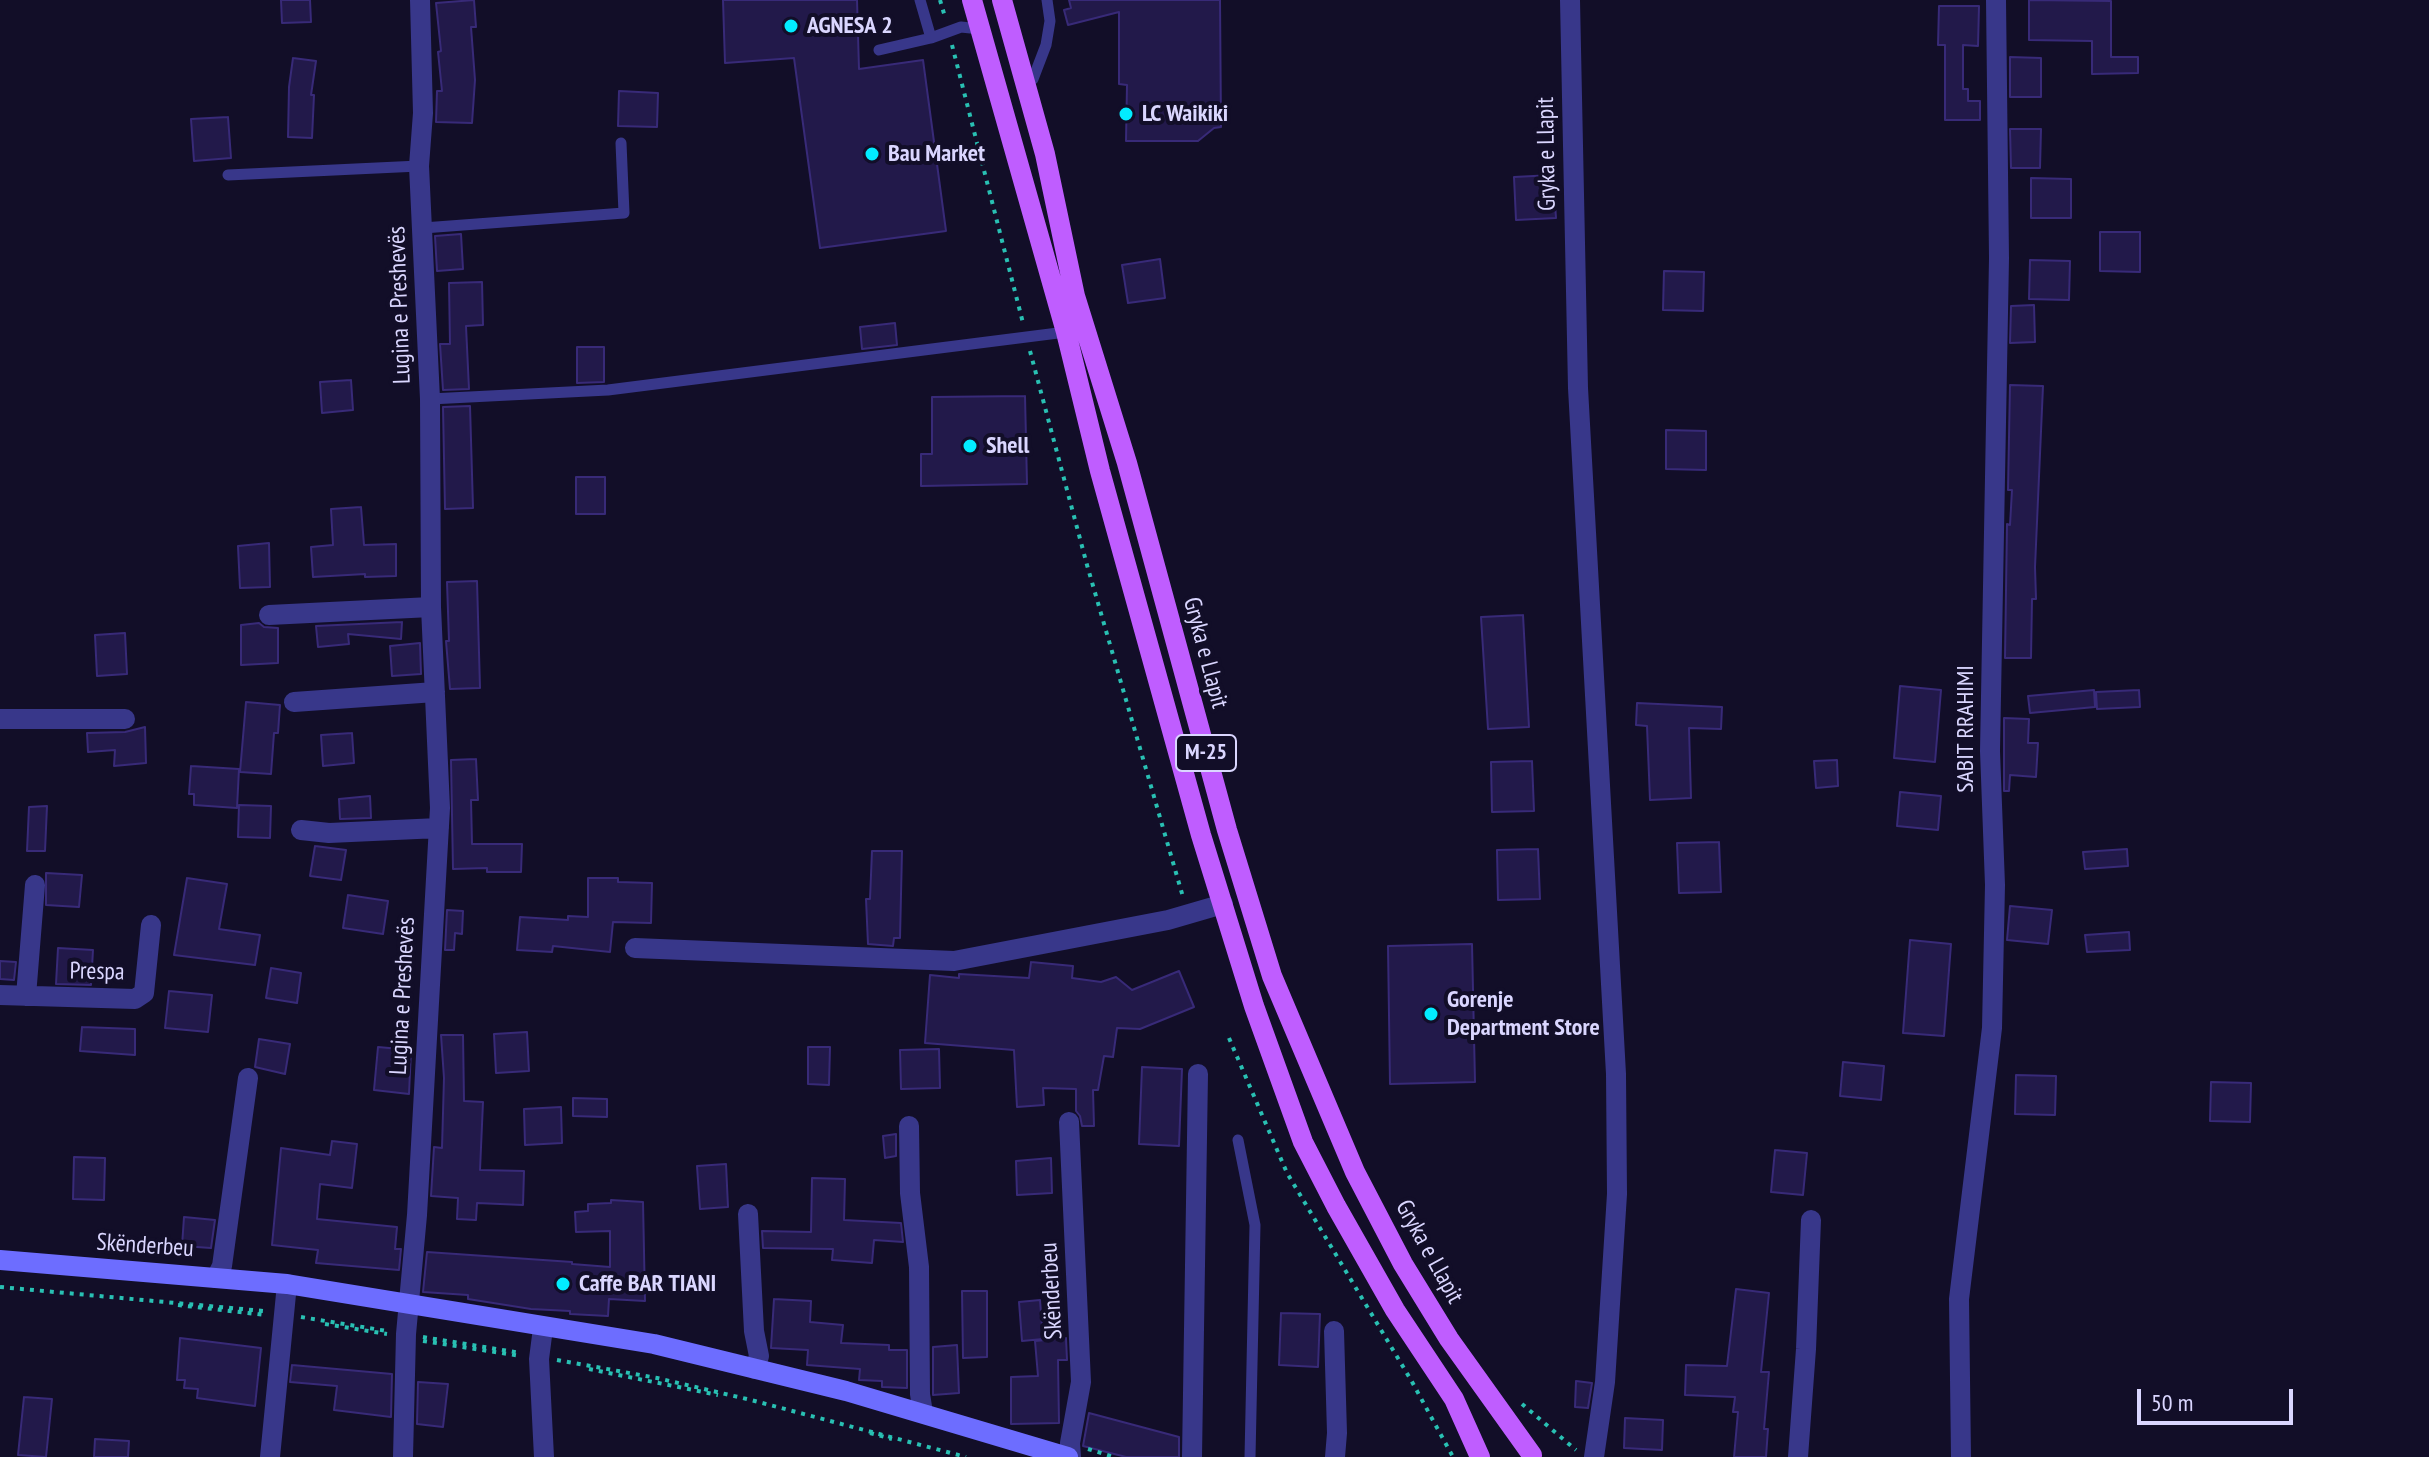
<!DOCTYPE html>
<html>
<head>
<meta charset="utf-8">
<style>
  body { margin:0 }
  #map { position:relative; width:2429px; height:1457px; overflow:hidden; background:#120e28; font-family:"PT Sans Narrow",sans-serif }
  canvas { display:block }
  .scale { position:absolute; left:2137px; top:1389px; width:156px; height:36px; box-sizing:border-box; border:4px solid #dad6ff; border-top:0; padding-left:10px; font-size:24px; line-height:28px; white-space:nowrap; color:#dad6ff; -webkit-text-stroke:6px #120e28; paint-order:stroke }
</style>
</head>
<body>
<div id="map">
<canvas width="2429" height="1457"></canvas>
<div class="scale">50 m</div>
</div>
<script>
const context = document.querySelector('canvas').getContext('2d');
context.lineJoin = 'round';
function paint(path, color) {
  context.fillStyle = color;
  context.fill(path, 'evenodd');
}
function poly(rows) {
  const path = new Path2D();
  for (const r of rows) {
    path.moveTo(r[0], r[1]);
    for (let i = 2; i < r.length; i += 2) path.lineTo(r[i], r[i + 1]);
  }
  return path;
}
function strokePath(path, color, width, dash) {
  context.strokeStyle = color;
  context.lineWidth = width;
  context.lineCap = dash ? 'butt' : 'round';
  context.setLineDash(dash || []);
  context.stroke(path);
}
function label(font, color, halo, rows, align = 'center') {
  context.font = font + ' "PT Sans Narrow",sans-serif';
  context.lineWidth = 8;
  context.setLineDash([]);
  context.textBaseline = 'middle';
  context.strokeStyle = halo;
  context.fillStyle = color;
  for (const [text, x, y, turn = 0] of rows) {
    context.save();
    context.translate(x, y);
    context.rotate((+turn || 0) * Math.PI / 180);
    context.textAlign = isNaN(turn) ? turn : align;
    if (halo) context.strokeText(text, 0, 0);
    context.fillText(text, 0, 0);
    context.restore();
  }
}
const building = poly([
  [281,0,310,0,311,22,282,23,281,0],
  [474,0,476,27,471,27,475,80,472,123,436,122,437,91,442,91,438,52,441,51,436,3,474,0],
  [723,0,857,0,859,69,923,60,946,231,820,248,794,58,725,63,723,0],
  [1069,0,1220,0,1221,127,1214,128,1198,141,1126,141,1127,85,1119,84,1119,12,1068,25,1064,10,1071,8,1069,0],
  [2029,0,2111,1,2111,57,2138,57,2138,73,2092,74,2092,41,2029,40,2029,0],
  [1939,6,1979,6,1978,46,1963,45,1963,89,1968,89,1968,101,1980,101,1980,120,1945,120,1945,45,1938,45,1939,6],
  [2010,57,2041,58,2041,97,2010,97,2010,57],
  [293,58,316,61,311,95,314,95,312,138,288,137,289,87,293,58],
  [619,91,658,93,657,127,618,126,619,91],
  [228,117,231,158,194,161,191,119,228,117],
  [2010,129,2041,129,2040,168,2011,168,2010,129],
  [1553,175,1556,218,1516,220,1514,177,1553,175],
  [2031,178,2071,179,2071,218,2031,218,2031,178],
  [2100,232,2140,232,2140,272,2100,271,2100,232],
  [461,234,463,269,437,271,435,236,461,234],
  [1160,259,1165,298,1128,303,1122,265,1160,259],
  [2030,260,2070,261,2069,300,2029,299,2030,260],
  [1664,271,1704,272,1703,311,1663,310,1664,271],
  [482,282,483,325,466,326,469,389,443,390,440,344,450,344,449,283,482,282],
  [2034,305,2035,342,2010,343,2011,306,2034,305],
  [895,323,897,345,862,349,860,327,895,323],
  [577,347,604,347,604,382,577,383,577,347],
  [351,380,353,410,322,413,320,382,351,380],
  [2010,385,2043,386,2035,567,2036,599,2032,599,2031,658,2005,658,2007,524,2010,525,2012,490,2008,490,2010,385],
  [1025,396,1027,484,921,486,921,454,932,454,932,397,1025,396],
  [470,406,473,508,445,509,443,407,470,406],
  [1666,430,1706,431,1706,470,1666,469,1666,430],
  [576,477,605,477,605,514,576,514,576,477],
  [361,507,364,545,396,544,396,576,365,577,365,574,313,577,311,547,333,545,331,509,361,507],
  [269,543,270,587,240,588,238,546,269,543],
  [477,581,480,688,450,689,446,641,449,641,447,582,477,581],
  [1523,615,1529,727,1488,729,1481,617,1523,615],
  [402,622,401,639,348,634,349,644,318,647,316,626,402,622],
  [259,623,264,627,278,628,278,663,241,665,241,625,259,623],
  [125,633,127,674,97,676,95,635,125,633],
  [420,643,421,674,392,676,390,646,420,643],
  [1900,686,1941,690,1935,762,1894,758,1900,686],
  [2094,690,2095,707,2030,713,2028,696,2094,690],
  [2139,690,2140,707,2097,709,2096,692,2139,690],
  [246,702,280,705,278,733,274,733,271,774,240,772,246,702],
  [1637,703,1722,707,1721,729,1689,728,1691,798,1650,800,1647,726,1636,725,1637,703],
  [2004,718,2029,719,2028,743,2038,743,2036,777,2010,775,2009,791,2004,791,2004,718],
  [145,727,146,763,114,766,115,750,88,752,87,733,125,732,145,727],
  [352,733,354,763,323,766,321,735,352,733],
  [476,759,478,800,471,800,472,844,522,844,521,872,487,872,487,868,453,869,451,760,476,759],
  [1837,760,1838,786,1816,788,1814,761,1837,760],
  [1532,761,1534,811,1492,812,1491,762,1532,761],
  [191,766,239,769,237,808,194,805,194,794,189,794,191,766],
  [1900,792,1941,796,1938,830,1897,826,1900,792],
  [370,796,371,818,340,819,339,799,370,796],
  [239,805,271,806,270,838,238,837,239,805],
  [47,806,45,851,27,851,29,807,47,806],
  [1719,842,1721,892,1679,893,1677,843,1719,842],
  [315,846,346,850,341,880,310,876,315,846],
  [1538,849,1540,899,1498,900,1497,850,1538,849],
  [2127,849,2128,866,2085,869,2083,852,2127,849],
  [872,851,902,851,900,938,894,938,893,946,868,944,866,899,870,899,872,851],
  [46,873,82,875,79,907,46,905,46,873],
  [187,878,227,884,219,929,260,935,255,965,174,955,187,878],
  [588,878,618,878,618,882,652,883,651,923,613,922,610,952,553,946,552,952,517,950,520,917,568,920,568,916,588,917,588,878],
  [348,895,388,901,383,934,343,928,348,895],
  [2010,906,2052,910,2048,944,2007,940,2010,906],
  [447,910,463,911,462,934,455,933,454,950,445,950,447,910],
  [2129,932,2130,950,2087,952,2085,935,2129,932],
  [1910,940,1951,944,1944,1036,1903,1033,1910,940],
  [1472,944,1475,1082,1390,1084,1388,946,1472,944],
  [58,948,93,950,91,985,56,984,58,948],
  [0,961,16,962,14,980,0,979,0,961],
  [1031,962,1073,966,1072,978,1101,982,1116,977,1132,990,1179,971,1194,1007,1140,1029,1117,1028,1113,1057,1104,1056,1098,1090,1093,1090,1094,1126,1082,1126,1080,1116,1076,1111,1076,1089,1043,1088,1044,1105,1017,1107,1014,1050,925,1043,930,975,959,978,959,974,1029,978,1031,962],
  [271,968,301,973,297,1003,266,998,271,968],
  [169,991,212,995,208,1032,165,1028,169,991],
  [82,1027,135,1029,135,1055,80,1051,82,1027],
  [527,1032,529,1071,496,1073,494,1034,527,1032],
  [441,1035,463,1035,464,1101,483,1102,480,1170,524,1171,523,1205,477,1203,476,1220,457,1219,458,1198,431,1196,434,1147,442,1148,444,1078,441,1035],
  [259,1039,290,1044,285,1074,255,1067,259,1039],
  [378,1047,411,1050,409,1094,374,1090,378,1047],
  [808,1047,830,1047,829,1085,808,1084,808,1047],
  [939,1049,940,1088,901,1089,900,1050,939,1049],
  [1843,1062,1884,1066,1881,1100,1840,1096,1843,1062],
  [1142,1067,1182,1069,1179,1146,1139,1144,1142,1067],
  [2016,1075,2056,1076,2055,1115,2015,1114,2016,1075],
  [2211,1082,2251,1083,2250,1122,2210,1121,2211,1082],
  [573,1098,607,1099,607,1117,573,1116,573,1098],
  [561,1107,562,1143,525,1145,524,1109,561,1107],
  [896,1134,896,1156,885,1158,883,1136,896,1134],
  [332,1141,357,1144,352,1188,320,1184,317,1219,397,1227,395,1249,401,1249,399,1270,316,1263,318,1250,272,1245,281,1148,330,1155,332,1141],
  [1775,1150,1807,1153,1803,1195,1771,1192,1775,1150],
  [74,1157,105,1158,104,1200,73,1199,74,1157],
  [1051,1158,1052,1193,1017,1195,1016,1161,1051,1158],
  [726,1164,728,1207,700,1209,697,1166,726,1164],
  [812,1178,845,1179,844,1220,901,1223,903,1242,874,1240,872,1263,832,1260,833,1249,763,1248,762,1231,811,1232,812,1178],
  [611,1200,643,1202,645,1301,609,1299,608,1316,570,1314,570,1311,531,1309,468,1299,468,1295,423,1292,427,1252,572,1262,572,1264,610,1267,610,1231,576,1232,575,1212,588,1211,588,1204,611,1203,611,1200],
  [184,1217,215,1220,211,1248,182,1246,184,1217],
  [1736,1289,1769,1293,1761,1372,1769,1372,1764,1429,1768,1429,1766,1457,1734,1457,1738,1412,1733,1412,1735,1397,1685,1395,1686,1365,1727,1366,1736,1289],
  [962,1291,987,1291,987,1357,963,1358,962,1291],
  [774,1299,811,1301,810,1322,843,1325,841,1343,889,1345,889,1350,907,1350,907,1388,882,1387,882,1381,859,1380,860,1369,807,1365,808,1350,771,1348,774,1299],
  [1040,1300,1043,1339,1022,1341,1019,1302,1040,1300],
  [1281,1313,1320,1314,1318,1367,1279,1365,1281,1313],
  [180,1338,261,1348,255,1406,197,1398,198,1389,184,1388,185,1380,177,1380,180,1338],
  [1066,1338,1067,1360,1058,1360,1059,1423,1011,1424,1011,1377,1038,1376,1035,1341,1066,1338],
  [957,1345,959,1393,933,1395,933,1347,957,1345],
  [292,1365,392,1374,391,1417,334,1410,337,1386,290,1382,292,1365],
  [1576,1381,1592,1383,1588,1408,1575,1407,1576,1381],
  [418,1382,448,1384,443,1427,417,1424,418,1382],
  [24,1397,52,1399,46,1457,18,1455,24,1397],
  [1089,1413,1179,1437,1179,1457,1126,1457,1083,1446,1089,1413],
  [1625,1418,1663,1420,1662,1450,1624,1448,1625,1418],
  [95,1439,129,1441,128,1457,94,1457,95,1439]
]);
paint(building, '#22194a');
strokePath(building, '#382a78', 2);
strokePath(poly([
  [940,0,945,17],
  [952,45,1023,323],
  [1030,351,1087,565,1183,897],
  [1229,1038,1287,1173,1411,1380,1453,1457],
  [0,1287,264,1311],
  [178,1305,265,1315],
  [301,1317,387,1331],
  [325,1324,387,1334],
  [423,1337,521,1353],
  [423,1341,521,1356],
  [557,1360,657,1378,751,1400,966,1457],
  [589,1369,718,1395],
  [1522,1404,1576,1450],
  [870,1433,892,1439],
  [1088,1449,1114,1457]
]), '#29c0b3', 4, [4, 6]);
strokePath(poly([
  [920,0,931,38],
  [879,50,931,38,961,27,980,29],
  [1024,84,1033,79,1046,45,1050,21,1047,0],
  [228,175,419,166],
  [423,228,624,213,621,143],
  [430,399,608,390,1066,332],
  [1238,1140,1255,1225,1250,1457]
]), '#38378a', 11);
strokePath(poly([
  [1570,0,1578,388,1616,1074,1617,1194,1605,1382,1594,1457],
  [269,615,431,607],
  [294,702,435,692],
  [0,719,125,719],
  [301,830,329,833,439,828],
  [635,948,954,961,1168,920,1223,904],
  [0,995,135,999,144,993,151,925],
  [26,996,35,885],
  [1069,1122,1081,1382,1070,1443,1071,1457],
  [909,1126,910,1193,919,1267,920,1394,923,1413],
  [748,1214,754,1331,759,1356,755,1369],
  [216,1278,222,1266,248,1078],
  [543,1328,539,1359,544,1457],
  [1334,1331,1337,1433,1335,1457],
  [270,1457,287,1284],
  [403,1457,406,1334,417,1215,440,808,431,607,430,399,419,166,423,113,420,0],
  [1192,1457,1198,1074],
  [1798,1457,1806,1349,1811,1220],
  [1961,1457,1959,1299,1992,1028,1995,885,1990,751,1999,258,1996,0]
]), '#38378a', 20);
strokePath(poly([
  [0,1260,287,1284,654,1344,846,1391,1068,1457]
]), '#6d6dff', 20);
strokePath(poly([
  [972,0,1066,332,1100,471,1201,835,1254,1006,1303,1142,1336,1206,1395,1310,1454,1399,1480,1457],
  [1002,0,1045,154,1075,296,1127,463,1227,830,1272,976,1355,1172,1403,1264,1449,1339,1532,1455]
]), '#bf5dff', 20);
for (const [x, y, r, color] of [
  [791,26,8,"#02ecff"],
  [1126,114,8,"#02ecff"],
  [872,154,8,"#02ecff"],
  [970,446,8,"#02ecff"],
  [1431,1014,8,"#02ecff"],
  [563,1284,8,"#02ecff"]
]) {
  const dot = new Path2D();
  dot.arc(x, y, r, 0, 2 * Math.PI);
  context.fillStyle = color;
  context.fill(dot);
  strokePath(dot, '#120e28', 3);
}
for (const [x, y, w] of [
  [1206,753,60]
]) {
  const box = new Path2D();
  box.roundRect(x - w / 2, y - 18, w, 36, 6);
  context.fillStyle = '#120e28';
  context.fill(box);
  strokePath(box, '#dad6ff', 2);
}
label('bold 22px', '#dad6ff', null, [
  ["M-25",1206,753]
]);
label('bold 24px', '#dad6ff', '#120e28', [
  ["AGNESA 2",807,26],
  ["LC Waikiki",1142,114],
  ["Bau Market",888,154],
  ["Shell",986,446],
  ["Gorenje",1447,1000],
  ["Department Store",1447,1028],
  ["Caffe BAR TIANI",579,1284]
], 'left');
label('24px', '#dad6ff', '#120e28', [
  ["Gryka e Llapit",1547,154,-91],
  ["Lugina e Preshevës",400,305,-92],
  ["Gryka e Llapit",1205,653,75],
  ["SABIT RRAHIMI",1966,729,-90],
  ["Prespa",97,972,1],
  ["Lugina e Preshevës",403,996,-87],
  ["Skënderbeu",145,1246,4],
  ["Gryka e Llapit",1429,1252,61],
  ["Skënderbeu",1052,1291,-93]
]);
</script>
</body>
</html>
